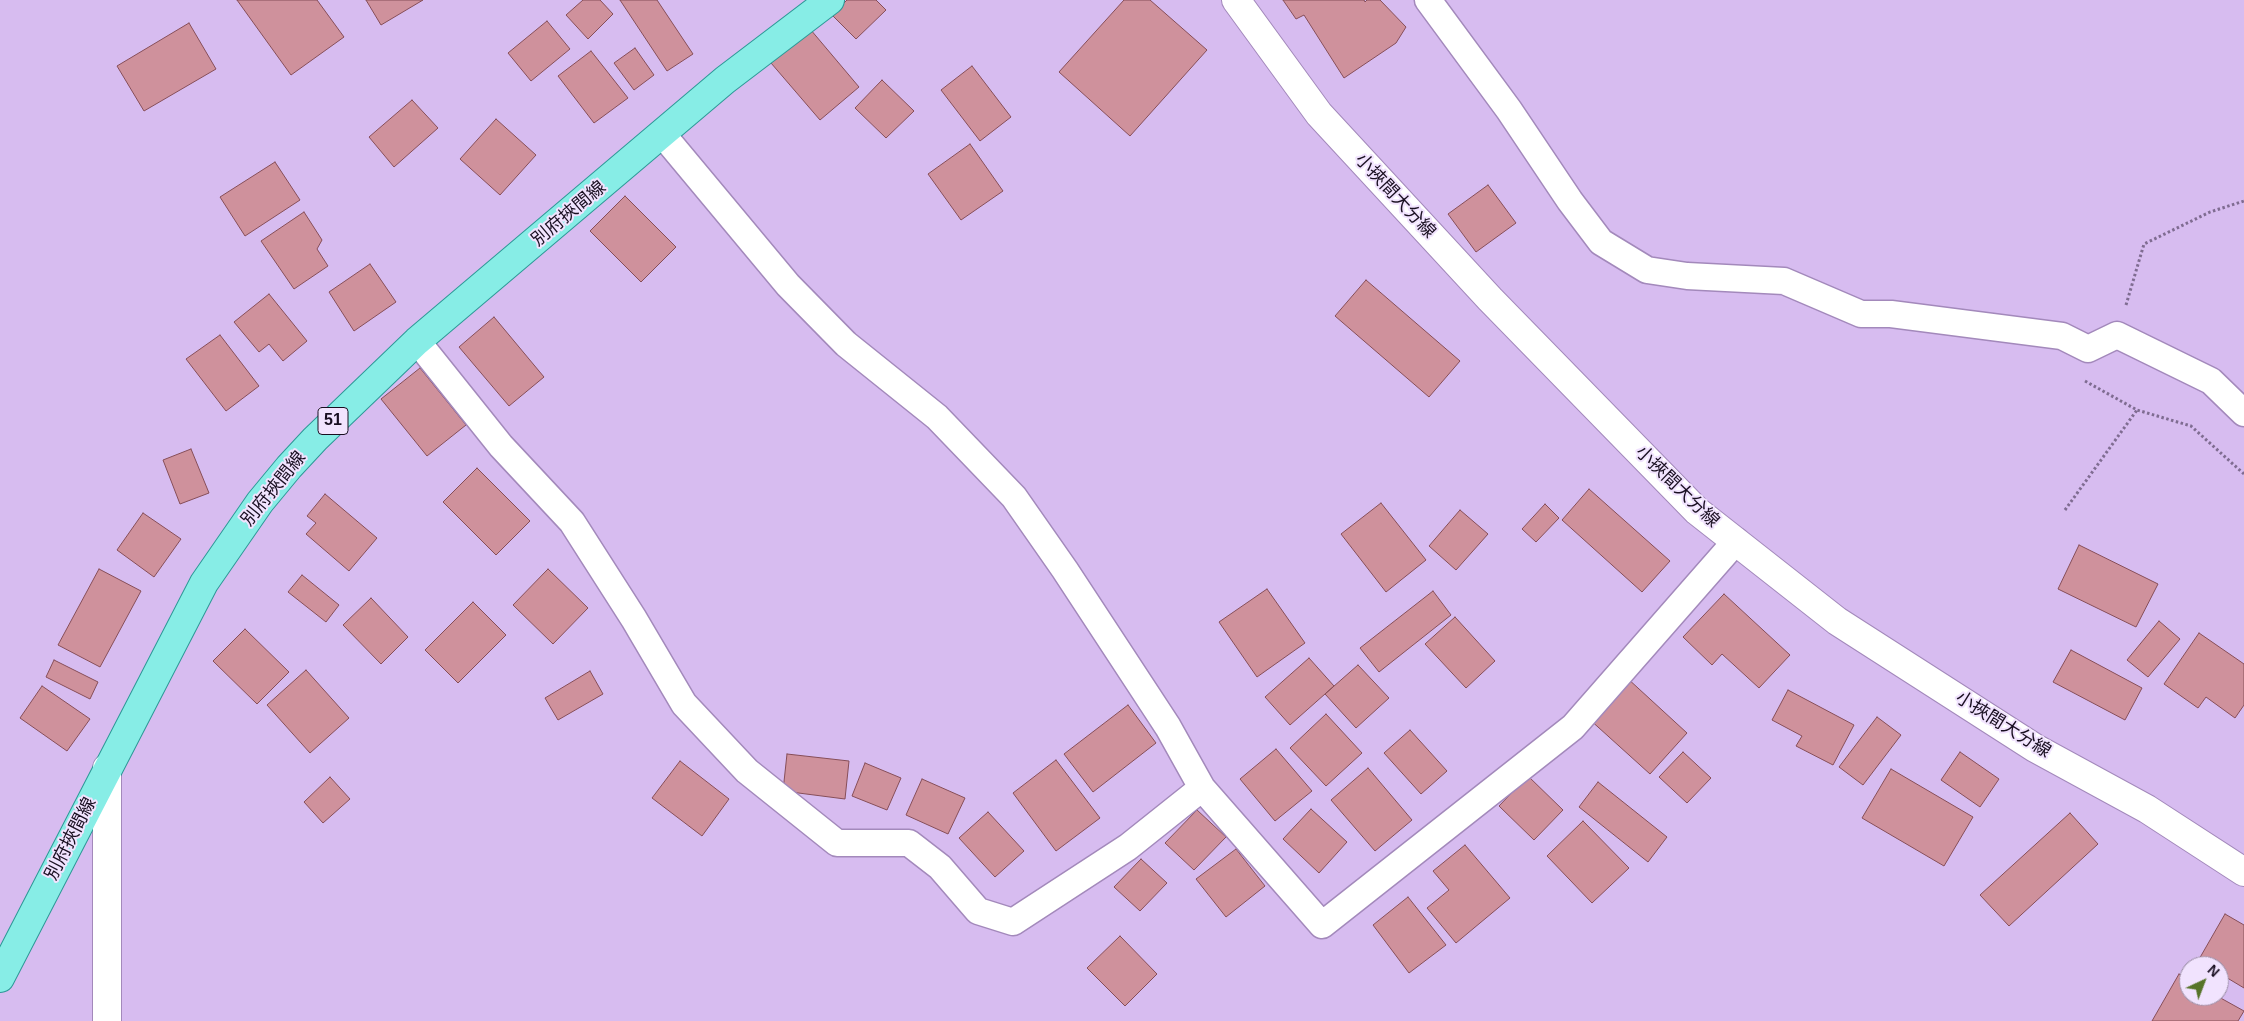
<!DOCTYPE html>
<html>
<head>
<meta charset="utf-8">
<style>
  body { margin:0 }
  #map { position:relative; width:2244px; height:1021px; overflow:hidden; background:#d7bcf0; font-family:Arial,sans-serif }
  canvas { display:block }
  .north { position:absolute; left:2179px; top:956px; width:50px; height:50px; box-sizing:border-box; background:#f1e3fe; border:1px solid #9b8ea6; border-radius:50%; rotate:43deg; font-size:14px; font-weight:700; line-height:20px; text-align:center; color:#190f21 }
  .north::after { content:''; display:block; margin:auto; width:18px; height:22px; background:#577429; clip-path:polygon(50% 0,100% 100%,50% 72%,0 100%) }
</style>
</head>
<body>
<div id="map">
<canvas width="2244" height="1021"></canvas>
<div class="north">N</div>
</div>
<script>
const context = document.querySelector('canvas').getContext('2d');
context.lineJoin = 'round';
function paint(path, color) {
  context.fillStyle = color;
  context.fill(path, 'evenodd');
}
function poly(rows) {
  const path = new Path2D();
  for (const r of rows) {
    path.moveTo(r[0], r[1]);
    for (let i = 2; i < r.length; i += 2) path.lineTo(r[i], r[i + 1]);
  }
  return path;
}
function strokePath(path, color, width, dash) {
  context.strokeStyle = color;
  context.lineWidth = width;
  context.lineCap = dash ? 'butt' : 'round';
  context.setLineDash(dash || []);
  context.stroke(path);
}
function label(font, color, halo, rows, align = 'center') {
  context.font = font + ' Arial,"Noto Sans JP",sans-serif';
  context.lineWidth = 4;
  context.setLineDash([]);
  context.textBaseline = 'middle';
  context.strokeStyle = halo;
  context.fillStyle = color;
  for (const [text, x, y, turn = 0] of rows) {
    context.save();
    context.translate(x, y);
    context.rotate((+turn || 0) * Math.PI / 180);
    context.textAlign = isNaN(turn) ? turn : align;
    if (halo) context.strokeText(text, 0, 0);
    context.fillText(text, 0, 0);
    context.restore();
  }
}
const building = poly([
  [237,0,317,0,344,37,291,75,237,0],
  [366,0,423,0,381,25,366,0],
  [583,0,600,0,613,14,588,39,566,15,583,0],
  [620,0,657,0,693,54,667,71,620,0],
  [847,0,876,0,886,10,856,39,832,15,847,0],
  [1124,0,1150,0,1207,50,1130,136,1059,72,1124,0],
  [1283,0,1364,0,1365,2,1367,0,1380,0,1406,27,1396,43,1344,78,1304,15,1296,19,1283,0],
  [547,21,570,49,531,81,508,53,547,21],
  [189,23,216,69,144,111,117,66,189,23],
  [805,23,859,87,820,120,765,56,805,23],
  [635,48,654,75,634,90,614,63,635,48],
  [591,51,628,98,594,123,558,76,591,51],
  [972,66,1011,117,980,141,941,90,972,66],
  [882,80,914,111,886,138,855,108,882,80],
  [412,100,438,128,394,167,369,137,412,100],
  [496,119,536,155,500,195,460,159,496,119],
  [970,144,1003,191,961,220,928,174,970,144],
  [275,162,300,200,245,236,220,197,275,162],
  [1488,185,1516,223,1476,252,1448,214,1488,185],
  [625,196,676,247,641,282,590,231,625,196],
  [304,212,322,240,317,249,328,266,294,289,261,241,304,212],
  [370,264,396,302,354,331,329,292,370,264],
  [1366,280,1460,361,1429,397,1335,316,1366,280],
  [269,294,307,341,283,361,269,344,259,352,234,322,269,294],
  [494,317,544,377,509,406,459,347,494,317],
  [220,335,259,386,226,411,186,359,220,335],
  [420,368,466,425,427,456,381,399,420,368],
  [191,449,209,493,180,504,163,460,191,449],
  [477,468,530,521,496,555,443,502,477,468],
  [1589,489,1670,561,1642,592,1562,520,1589,489],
  [325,494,377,538,349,571,306,534,316,523,307,516,325,494],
  [1381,503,1426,560,1386,592,1341,534,1381,503],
  [1545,504,1559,518,1536,542,1522,529,1545,504],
  [1460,510,1488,534,1456,570,1429,546,1460,510],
  [143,513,181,539,154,577,117,550,143,513],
  [2079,545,2158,584,2136,627,2058,589,2079,545],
  [99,569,141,591,100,667,58,645,99,569],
  [548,569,588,608,553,644,513,605,548,569],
  [302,575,339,605,326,622,288,592,302,575],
  [1267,589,1305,643,1257,677,1219,622,1267,589],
  [1433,591,1451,615,1379,672,1360,648,1433,591],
  [1724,594,1790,655,1759,688,1722,654,1712,665,1683,637,1724,594],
  [371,598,408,637,381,664,343,625,371,598],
  [473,602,506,635,458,683,425,650,473,602],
  [1455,617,1495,661,1466,688,1425,644,1455,617],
  [2159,621,2180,639,2148,677,2127,660,2159,621],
  [245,629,289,672,257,704,213,661,245,629],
  [2199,633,2244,664,2244,705,2235,718,2206,697,2198,708,2164,684,2199,633],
  [2071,650,2142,688,2125,720,2053,682,2071,650],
  [1309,658,1334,686,1290,725,1265,697,1309,658],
  [54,660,98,682,90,699,46,677,54,660],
  [1358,665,1389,698,1356,728,1325,694,1358,665],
  [306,670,349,718,310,753,267,705,306,670],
  [590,671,603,694,558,720,545,698,590,671],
  [1626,677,1687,733,1650,774,1588,718,1626,677],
  [42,686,90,719,67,751,20,718,42,686],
  [1788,690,1854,725,1833,765,1796,746,1802,736,1772,720,1788,690],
  [1128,705,1156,743,1093,792,1064,754,1128,705],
  [1326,714,1362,753,1326,786,1290,748,1326,714],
  [1877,717,1901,735,1863,785,1839,767,1877,717],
  [1410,730,1447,771,1421,794,1384,753,1410,730],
  [1276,749,1312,791,1275,821,1240,779,1276,749],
  [1683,752,1711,778,1687,803,1659,777,1683,752],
  [1960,752,1999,779,1980,807,1941,780,1960,752],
  [787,754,849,761,845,799,783,791,787,754],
  [1056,760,1100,818,1056,851,1013,793,1056,760],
  [680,761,729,799,702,836,652,798,680,761],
  [865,763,901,778,887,810,852,796,865,763],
  [1368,768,1412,820,1375,851,1331,800,1368,768],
  [1891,769,1973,817,1944,866,1862,818,1891,769],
  [1528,776,1563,810,1534,840,1499,806,1528,776],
  [330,777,350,799,323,823,304,802,330,777],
  [922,779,965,798,948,834,906,815,922,779],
  [1598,782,1667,837,1648,862,1579,807,1598,782],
  [1311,809,1347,842,1319,873,1283,839,1311,809],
  [1197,810,1226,837,1194,870,1165,843,1197,810],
  [988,812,1024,851,995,877,959,838,988,812],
  [2070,813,2098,844,2009,926,1980,895,2070,813],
  [1583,821,1629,868,1592,903,1547,856,1583,821],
  [1465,845,1510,898,1456,943,1427,908,1449,890,1433,871,1465,845],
  [1236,849,1265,886,1226,917,1196,879,1236,849],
  [1141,859,1167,883,1140,911,1114,887,1141,859],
  [1408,897,1446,945,1409,973,1373,925,1408,897],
  [2225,914,2244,925,2244,988,2219,973,2219,966,2207,966,2198,961,2225,914],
  [1120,936,1157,974,1125,1006,1087,968,1120,936],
  [2179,974,2189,980,2189,996,2217,996,2244,1011,2238,1021,2152,1021,2179,974]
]);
paint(building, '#cf919c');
strokePath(building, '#864e58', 1);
const street = poly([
  [1428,0,1509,110,1570,201,1601,242,1647,270,1687,276,1784,281,1861,314,1891,314,2062,336,2088,349,2117,335,2211,381,2244,413],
  [663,135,788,285,846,344,937,417,1014,497,1065,570,1168,727,1202,788,1322,925,1573,727,1736,541],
  [417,341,501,446,572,522,634,619,684,704,747,771,837,843,909,843,940,867,978,911,1013,922,1128,847,1202,788]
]);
const secondary = poly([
  [1236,0,1319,114,1490,299,1697,511,1837,621,2035,748,2147,809,2244,872],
  [107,768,107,1021]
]);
const primary = poly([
  [0,978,204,583,260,502,289,467,315,439,417,341,725,80,830,0]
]);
strokePath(street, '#a389bb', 29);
strokePath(secondary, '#a389bb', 30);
strokePath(primary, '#2c9896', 30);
strokePath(poly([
  [2126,305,2144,244,2210,212,2244,201],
  [2085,381,2137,410,2191,426,2244,474],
  [2065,510,2137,410]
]), '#7f6c91', 3, [2.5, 2.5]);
strokePath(street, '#fff', 26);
strokePath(secondary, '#fff', 28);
strokePath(primary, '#87ede6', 28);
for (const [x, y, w] of [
  [333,421,30]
]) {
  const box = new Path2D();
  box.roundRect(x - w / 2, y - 13.5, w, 27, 4);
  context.fillStyle = '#f1e3fe';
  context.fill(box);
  strokePath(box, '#190f21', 1);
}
label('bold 16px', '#190f21', null, [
  ["51",333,421]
]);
label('18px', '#190f21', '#f1e3fe', [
  ["小挾間大分線",1395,196,47],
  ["別府挾間線",569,214,-40],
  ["小挾間大分線",1677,487,44],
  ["別府挾間線",274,489,-51],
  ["小挾間大分線",2003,725,32],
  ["別府挾間線",71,839,-63]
]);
</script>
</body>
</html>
